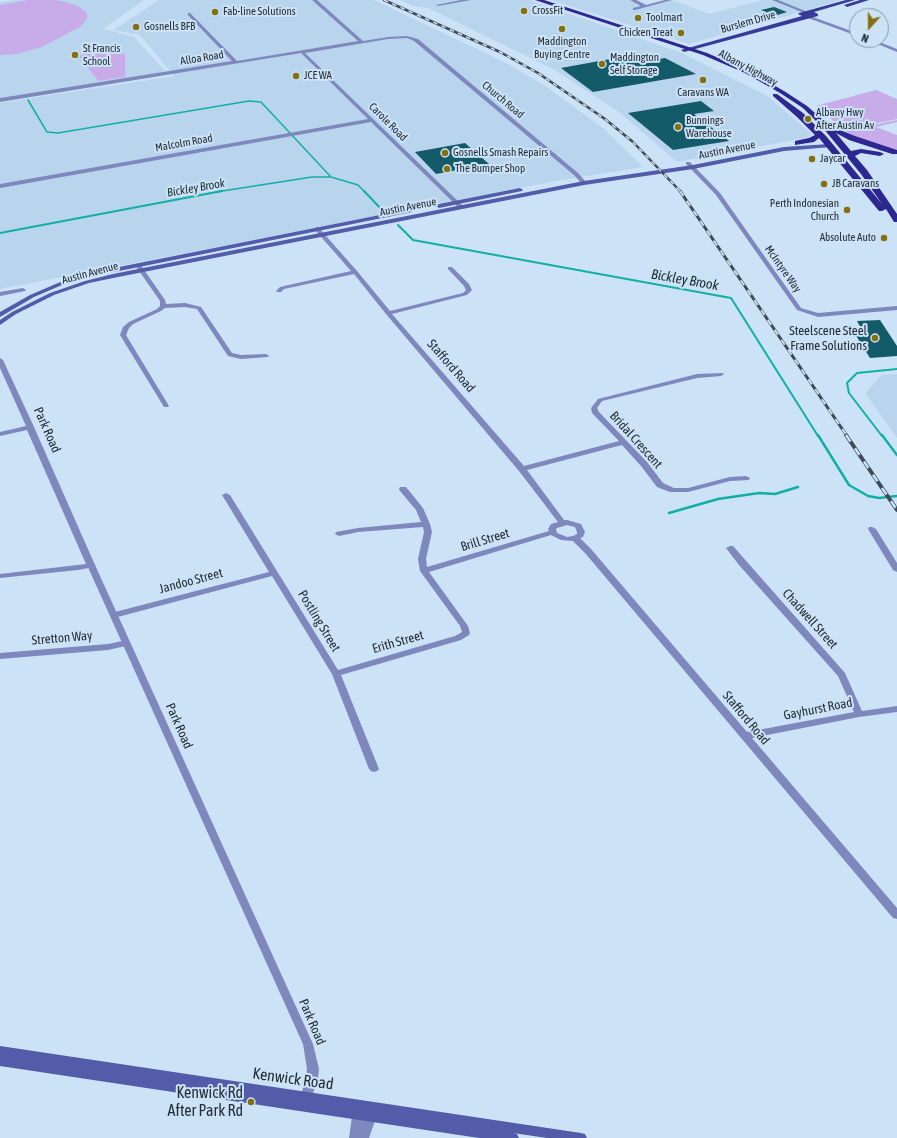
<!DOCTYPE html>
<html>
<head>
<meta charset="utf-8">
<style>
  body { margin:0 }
  #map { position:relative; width:897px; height:1138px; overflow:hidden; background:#cbe2f7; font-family:"Asap Condensed",sans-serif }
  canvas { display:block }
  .north { position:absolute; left:849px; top:8px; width:40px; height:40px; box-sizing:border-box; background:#cbe2f7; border:1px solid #899aaa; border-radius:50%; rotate:201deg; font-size:11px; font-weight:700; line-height:16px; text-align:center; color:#252e36 }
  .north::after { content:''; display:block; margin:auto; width:14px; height:18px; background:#84700f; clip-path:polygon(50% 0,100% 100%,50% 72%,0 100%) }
</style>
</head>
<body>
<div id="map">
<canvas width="897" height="1138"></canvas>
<div class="north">N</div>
</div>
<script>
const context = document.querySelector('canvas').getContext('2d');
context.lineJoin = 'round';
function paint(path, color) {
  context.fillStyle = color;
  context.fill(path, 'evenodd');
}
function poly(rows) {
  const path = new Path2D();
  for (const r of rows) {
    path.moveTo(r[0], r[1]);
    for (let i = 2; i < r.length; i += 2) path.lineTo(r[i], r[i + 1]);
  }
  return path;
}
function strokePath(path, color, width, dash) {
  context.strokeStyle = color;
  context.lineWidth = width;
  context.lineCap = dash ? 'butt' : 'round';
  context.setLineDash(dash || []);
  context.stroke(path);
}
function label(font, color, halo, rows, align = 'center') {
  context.font = font + ' "Asap Condensed",sans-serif';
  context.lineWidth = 4;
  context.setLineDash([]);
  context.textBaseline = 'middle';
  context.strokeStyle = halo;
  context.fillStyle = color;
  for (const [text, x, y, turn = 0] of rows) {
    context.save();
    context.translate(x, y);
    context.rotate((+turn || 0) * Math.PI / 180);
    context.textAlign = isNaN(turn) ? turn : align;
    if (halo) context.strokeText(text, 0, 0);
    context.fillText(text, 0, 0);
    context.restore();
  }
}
paint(poly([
  [17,0,144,0,103,29,134,37,166,72,0,98,0,2],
  [159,0,374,0,508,64,547,87,604,129,643,167,556,181,0,289,0,103,174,76,140,35,114,30],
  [400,0,529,0,682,53,767,96,812,134,809,137,677,162,619,112,555,70,428,8,413,6],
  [551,0,637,0,648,5,665,0,672,0,709,14,763,0,841,0,689,44],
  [897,374,897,438,865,393,882,375]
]), '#b9d5ee');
paint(poly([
  [28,0,56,0,66,2,78,6,87,13,87,19,80,27,42,47,16,54,0,55,0,5],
  [90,53,125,54,125,77,98,81,79,56],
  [876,90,897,99,897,119,844,130,816,106],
  [897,120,897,122,876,127,897,135,897,150,854,136,845,131]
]), '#c8abe9');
strokePath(poly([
  [28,100,47,132,58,133,249,101,261,102,331,177],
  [216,192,312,177,331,177,358,185,365,192]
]), '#12b0a3', 1.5);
strokePath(poly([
  [364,191,384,212],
  [398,225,413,240,731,298,818,436],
  [0,233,222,191],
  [882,436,849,393,847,383,857,373,897,369]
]), '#12b0a3', 2);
strokePath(poly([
  [818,435,849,485,868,496,879,498,897,496],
  [882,435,897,455],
  [669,513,718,499,759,493,775,494,798,487]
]), '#12b0a3', 2.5);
paint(poly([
  [774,7,787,12,774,16,761,10],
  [643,53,647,57,654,55,659,59,665,58,696,74,593,92,561,68],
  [701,101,714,111,694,114,729,141,673,150,628,113],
  [465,143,489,164,436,174,415,152],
  [880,320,897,346,897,356,870,358,853,331,862,330,857,321]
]), '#145b6a');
paint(poly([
  [312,0,317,0,363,41,388,37,407,36,418,39,578,173,587,183,582,184,574,175,414,41,407,38,388,39,305,53,463,206,463,208,459,208,371,122,0,188,0,184,368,119,301,53,0,102,0,98,232,61,188,15,188,13,190,13,237,61,358,41,312,0],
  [461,0,471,0,438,6,436,5,461,0],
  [630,0,636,0,646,5,665,0,672,0,635,10,633,10,633,8,641,6,630,0],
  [810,16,857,33,857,36,808,18,808,17,810,16],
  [868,40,874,40,897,49,897,52,868,40],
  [686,162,690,162,720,193,801,308,818,313,897,306,897,310,818,317,797,310,716,195,686,164,686,162],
  [317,227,319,228,357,271,390,311,463,293,466,290,464,286,448,269,448,267,452,267,469,284,472,290,467,295,392,314,524,466,619,441,592,413,591,408,598,399,697,374,723,373,724,374,721,376,697,378,602,401,597,408,599,412,647,462,663,483,674,488,688,488,730,477,746,476,750,478,749,480,730,481,688,492,670,492,657,487,641,466,622,445,527,470,564,520,567,520,581,524,585,532,583,537,580,538,591,549,747,732,854,712,838,676,739,565,726,548,730,546,733,546,845,673,862,711,897,706,897,712,859,717,752,738,897,908,897,919,893,918,585,553,573,541,561,540,551,535,429,572,468,626,470,633,469,635,461,640,341,675,379,769,377,771,374,772,371,771,369,769,332,674,272,576,114,618,111,617,110,615,111,613,269,572,222,495,226,493,230,495,338,670,455,636,462,632,460,626,420,571,418,559,424,532,423,527,358,532,339,536,335,534,336,532,358,528,421,522,416,510,400,491,399,489,400,487,406,487,423,508,430,524,432,532,426,559,427,567,549,531,548,529,551,524,558,522,519,471,386,314,354,274,284,289,281,292,277,292,276,291,280,287,351,271,315,230,315,228,317,227],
  [567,525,575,527,577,532,577,534,573,536,567,537,557,533,556,529,557,528,567,525],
  [138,263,140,264,165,300,166,304,185,303,201,307,232,353,241,355,266,354,269,356,268,357,241,359,228,356,197,309,185,307,165,308,161,311,133,324,129,328,126,335,169,406,168,407,164,407,120,335,123,327,129,322,157,309,160,306,160,301,135,265,138,263],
  [23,288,26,290,25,291,0,296,0,292,23,288],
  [0,358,3,360,34,427,95,565,94,567,78,570,0,578,0,574,86,564,27,430,0,436,0,432,26,426,0,368,0,358],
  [869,527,872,527,876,529,897,563,897,572,893,570,868,529,869,527],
  [127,640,131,643,130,645,108,650,0,659,0,653,108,644,127,640],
  [359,1104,363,1105,365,1109,363,1121,368,1108,372,1107,376,1108,378,1112,369,1138,349,1138,353,1109,355,1105,359,1104]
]), '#7e88bd');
paint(poly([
  [772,0,778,0,808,12,804,13,772,0],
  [88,563,94,563,95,565,313,1044,319,1069,318,1078,309,1105,305,1107,301,1105,299,1102,306,1078,307,1069,303,1044,87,565,88,563]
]), '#7e88bd');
paint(poly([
  [829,144,832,146,831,147,784,151,693,169,584,185,113,278,89,283,54,295,16,314,0,325,0,320,12,312,50,293,85,281,113,274,584,181,693,165,784,147,829,144],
  [520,188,523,190,522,191,439,208,436,206,439,204,520,188],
  [410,209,413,211,412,212,114,272,111,270,114,268,410,209],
  [92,273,94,274,94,276,62,285,34,297,0,317,0,312,30,295,58,283,92,273],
  [0,1046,581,1133,585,1134,587,1138,547,1138,513,1133,517,1134,519,1138,479,1138,0,1066,0,1056,487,1129,0,1056,0,1046]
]), '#525ca9');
paint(poly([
  [846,0,855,0,814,12,818,14,818,16,684,52,681,50,802,16,798,14,799,13,846,0],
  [860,0,869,0,847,7,844,5,860,0]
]), '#363a98');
paint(poly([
  [535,0,544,0,707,53,749,71,784,91,807,106,830,126,855,136,897,150,897,154,892,154,849,140,836,133,851,151,861,149,880,152,884,154,880,156,861,153,855,156,867,170,897,214,897,222,894,222,886,209,882,211,879,211,819,138,814,142,795,145,795,141,809,138,815,135,797,117,773,96,773,94,777,94,803,113,826,136,882,204,861,174,823,128,803,108,780,93,745,73,703,55,535,0]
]), '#2d2790');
const railFar2 = poly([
  [384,0,500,52,538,73,605,119,633,142,681,192]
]);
const railFar1 = poly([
  [680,191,847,436]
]);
const rail = poly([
  [846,435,897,510]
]);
strokePath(railFar2, '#3f4a54', 2.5);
strokePath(railFar1, '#3f4a54', 3);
strokePath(rail, '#3f4a54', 4);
strokePath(railFar2, '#cbe2f7', 1.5, [4.5]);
strokePath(railFar1, '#cbe2f7', 2, [6]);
strokePath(rail, '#cbe2f7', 2.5, [8]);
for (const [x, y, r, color] of [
  [524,11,4,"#84700f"],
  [215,12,4,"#84700f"],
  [638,18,4,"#84700f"],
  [136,27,4,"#84700f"],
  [562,29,4,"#84700f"],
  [681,33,4,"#84700f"],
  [75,55,4,"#84700f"],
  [602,64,4,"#84700f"],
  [296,76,4,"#84700f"],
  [703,80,4,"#84700f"],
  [808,119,4,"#84700f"],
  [678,127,4,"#84700f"],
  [445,153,4,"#84700f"],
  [812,159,4,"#84700f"],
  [447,169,4,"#84700f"],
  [824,184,4,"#84700f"],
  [847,210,4,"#84700f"],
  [884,238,4,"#84700f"],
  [875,338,4,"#84700f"],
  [251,1102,4,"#84700f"]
]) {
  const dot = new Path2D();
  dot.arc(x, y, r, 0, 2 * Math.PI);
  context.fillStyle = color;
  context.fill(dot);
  strokePath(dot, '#cbe2f7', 1.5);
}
label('11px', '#252e36', '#cbe2f7', [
  ["CrossFit",532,11],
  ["Fab-line Solutions",223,12],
  ["Toolmart",646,18],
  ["Gosnells BFB",144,27],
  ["Chicken Treat",673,33,"right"],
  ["Maddington",562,42,"center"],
  ["Buying Centre",562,55,"center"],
  ["St Francis",83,49],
  ["School",83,62],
  ["Maddington",610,58],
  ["Self Storage",610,71],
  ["JCE WA",304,76],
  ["Caravans WA",703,93,"center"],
  ["Albany Hwy",816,113],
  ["After Austin Av",816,126],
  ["Bunnings",686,121],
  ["Warehouse",686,134],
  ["Gosnells Smash Repairs",453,153],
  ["Jaycar",820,159],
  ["The Bumper Shop",455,169],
  ["JB Caravans",832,184],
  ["Perth Indonesian",839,204,"right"],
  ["Church",839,217,"right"],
  ["Absolute Auto",876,238,"right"]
], 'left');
label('11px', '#252e36', '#cbe2f7', [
  ["Burslem Drive",748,22,-16],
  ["Alloa Road",202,58,-9],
  ["Albany Highway",748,68,28],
  ["Church Road",503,100,40],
  ["Carole Road",388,122,45],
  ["Malcolm Road",184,143,-10],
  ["Austin Avenue",727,150,-11],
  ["Austin Avenue",408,207,-11],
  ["McIntyre Way",783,269,55],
  ["Austin Avenue",90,273,-15]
]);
label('italic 12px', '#182f2c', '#cbe2f7', [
  ["Bickley Brook",196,188,-10]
]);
label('13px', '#252e36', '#cbe2f7', [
  ["Steelscene Steel",867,331],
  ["Frame Solutions",867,346]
], 'right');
label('13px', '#252e36', '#cbe2f7', [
  ["Stafford Road",451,366,49],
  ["Park Road",47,430,66],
  ["Bridal Crescent",636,440,48],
  ["Brill Street",485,540,-17],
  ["Jandoo Street",191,581,-15],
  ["Chadwell Street",810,619,48],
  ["Postling Street",319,621,59],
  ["Stretton Way",62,638,-5],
  ["Erith Street",398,642,-16],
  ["Gayhurst Road",818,709,-11],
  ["Stafford Road",746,718,50],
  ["Park Road",179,726,66],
  ["Park Road",312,1022,67]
]);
label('italic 14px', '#182f2c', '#cbe2f7', [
  ["Bickley Brook",685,280,10]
]);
label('16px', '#252e36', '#cbe2f7', [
  ["Kenwick Road",293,1079,8]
]);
label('16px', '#252e36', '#cbe2f7', [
  ["Kenwick Rd",243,1093],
  ["After Park Rd",243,1111]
], 'right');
</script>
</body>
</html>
